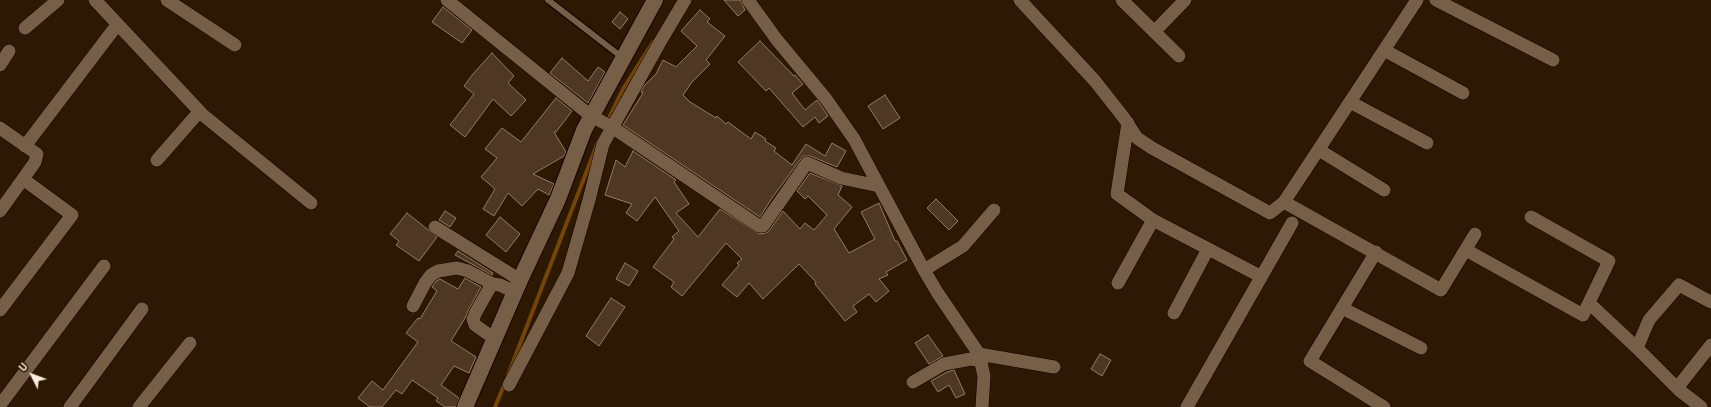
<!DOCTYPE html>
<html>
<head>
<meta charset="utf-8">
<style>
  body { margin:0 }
  #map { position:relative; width:1711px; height:407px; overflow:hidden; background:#2c1803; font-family:"PT Sans",sans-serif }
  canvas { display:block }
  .north { position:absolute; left:12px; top:355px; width:40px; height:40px; -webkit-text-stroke:3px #2c1803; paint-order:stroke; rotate:312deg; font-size:11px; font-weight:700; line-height:16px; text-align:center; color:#f9ebde }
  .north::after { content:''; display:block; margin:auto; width:14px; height:18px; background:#f9ebde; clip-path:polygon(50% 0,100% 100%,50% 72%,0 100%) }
</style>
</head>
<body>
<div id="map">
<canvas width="1711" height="407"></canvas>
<div class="north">U</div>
</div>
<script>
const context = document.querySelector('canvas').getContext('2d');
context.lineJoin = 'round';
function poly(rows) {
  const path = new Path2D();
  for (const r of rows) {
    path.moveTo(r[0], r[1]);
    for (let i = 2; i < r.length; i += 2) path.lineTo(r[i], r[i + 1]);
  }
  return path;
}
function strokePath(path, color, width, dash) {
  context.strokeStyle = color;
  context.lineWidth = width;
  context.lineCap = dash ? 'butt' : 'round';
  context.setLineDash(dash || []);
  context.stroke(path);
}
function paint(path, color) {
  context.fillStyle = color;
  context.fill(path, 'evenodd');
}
strokePath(poly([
  [607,122,623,89,653,42],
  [508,375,598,142],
  [495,407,505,383]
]), '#744408', 4);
const building = poly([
  [724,0,740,0,745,10,738,16,724,0],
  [443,7,472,30,462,43,432,22,443,7],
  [700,10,710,19,707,22,725,36,706,60,710,64,692,82,683,95,690,102,716,118,717,116,726,124,728,122,751,139,755,132,766,139,765,141,776,148,774,151,792,165,806,144,825,156,832,143,846,151,837,167,810,156,803,156,772,198,760,217,623,125,643,93,641,92,644,86,656,74,663,60,676,67,697,46,681,31,700,10],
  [620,12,628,19,620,29,612,22,620,12],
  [760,41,794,76,795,75,803,84,792,93,805,110,817,100,828,116,819,123,815,117,803,127,769,88,766,91,738,62,760,41],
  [492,53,514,76,508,83,526,100,511,116,493,99,465,137,450,125,474,94,464,86,473,74,492,53],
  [562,58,588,81,598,67,605,72,588,103,550,73,562,58],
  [885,95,900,118,883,129,868,106,885,95],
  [556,98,572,111,556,132,554,132,566,152,564,156,533,174,554,184,549,195,538,189,522,206,508,193,494,216,483,209,495,189,481,177,497,158,485,149,502,128,521,142,556,98],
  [633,151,676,180,674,182,689,204,676,213,698,237,720,209,759,234,766,233,769,231,783,211,800,229,805,223,814,230,827,215,808,196,805,199,797,191,810,173,842,186,838,195,852,207,834,229,849,253,875,239,861,212,879,203,895,241,897,241,907,260,886,272,888,275,879,279,889,291,876,302,869,294,853,306,857,312,845,321,815,284,816,282,799,264,763,299,749,283,737,297,722,285,739,265,737,263,742,259,726,243,682,296,671,287,674,282,653,267,674,239,672,237,679,231,655,197,637,221,626,213,632,204,605,195,616,160,625,167,633,151],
  [936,199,958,221,949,230,927,208,936,199],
  [445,211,456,218,450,227,439,220,445,211],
  [407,213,437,237,419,261,396,245,399,241,390,234,407,213],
  [500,217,520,234,506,252,486,235,500,217],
  [458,251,493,273,492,275,455,255,458,251],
  [625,263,638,271,629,286,616,279,625,263],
  [465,278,481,287,469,309,465,318,451,341,476,357,469,373,454,366,441,385,459,398,456,407,445,407,436,401,438,398,412,380,402,394,396,390,382,407,370,407,358,398,372,381,383,390,418,342,406,333,418,318,420,319,437,291,432,287,436,281,440,279,458,289,465,278],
  [611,298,625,307,599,346,586,336,611,298],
  [928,335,943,356,929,364,915,343,928,335],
  [1100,354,1111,360,1102,376,1091,369,1100,354],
  [954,370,965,394,956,398,949,385,938,392,931,381,947,372,954,370]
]);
paint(building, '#4f3823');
strokePath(building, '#947a63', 1);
const service = poly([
  [548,0,623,58]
]);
const minor = poly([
  [95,0,203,115,311,203],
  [167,0,235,45],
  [447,0,591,116,612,127,759,226,763,226,807,163,841,178,879,186],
  [748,0,777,40,826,99,854,139,924,270,937,292,979,354,984,376,982,407],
  [1020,0,1095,81,1124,118,1137,138,1152,148,1270,213,1284,202,1417,0],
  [1122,0,1179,56],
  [1436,0,1553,60],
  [25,28,58,0],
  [1154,32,1185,0],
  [1384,50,1463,93],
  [0,65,9,51],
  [1350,102,1427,143],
  [1128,123,1117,194,1153,220,1260,276],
  [0,128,37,154,35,162,23,179,72,215,0,310],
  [25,146,117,25],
  [1319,150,1384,190],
  [157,160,199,112],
  [1284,202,1441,290,1475,234],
  [0,211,23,179],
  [435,227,520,280],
  [1466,250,1583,315,1609,261,1531,217],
  [1376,252,1310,361,1384,407],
  [924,270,963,246,994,210],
  [1118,283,1153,220],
  [1589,303,1637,348,1649,320,1679,285,1711,302],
  [413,306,425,283,431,275,438,271,457,268,468,271,493,284],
  [1342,308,1421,348],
  [1174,313,1208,249],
  [495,339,475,325,473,319,476,312,489,289,493,284,500,285,515,292],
  [1637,348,1679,390,1701,407],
  [979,354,1054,367],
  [913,382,944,364,971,359,982,361],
  [509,385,568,273,589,200,603,144,660,42,685,0],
  [1677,388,1711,345],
  [0,405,104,266],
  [70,407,142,309],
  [139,407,190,343],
  [1187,407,1292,223]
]);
const tertiary = poly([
  [465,407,520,280,558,199,584,130,655,0]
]);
strokePath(service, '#140300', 8);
strokePath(minor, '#140300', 14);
strokePath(tertiary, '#140300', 18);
strokePath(service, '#765e47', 6);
strokePath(minor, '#765e47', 13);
strokePath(tertiary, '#765e47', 16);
</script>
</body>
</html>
